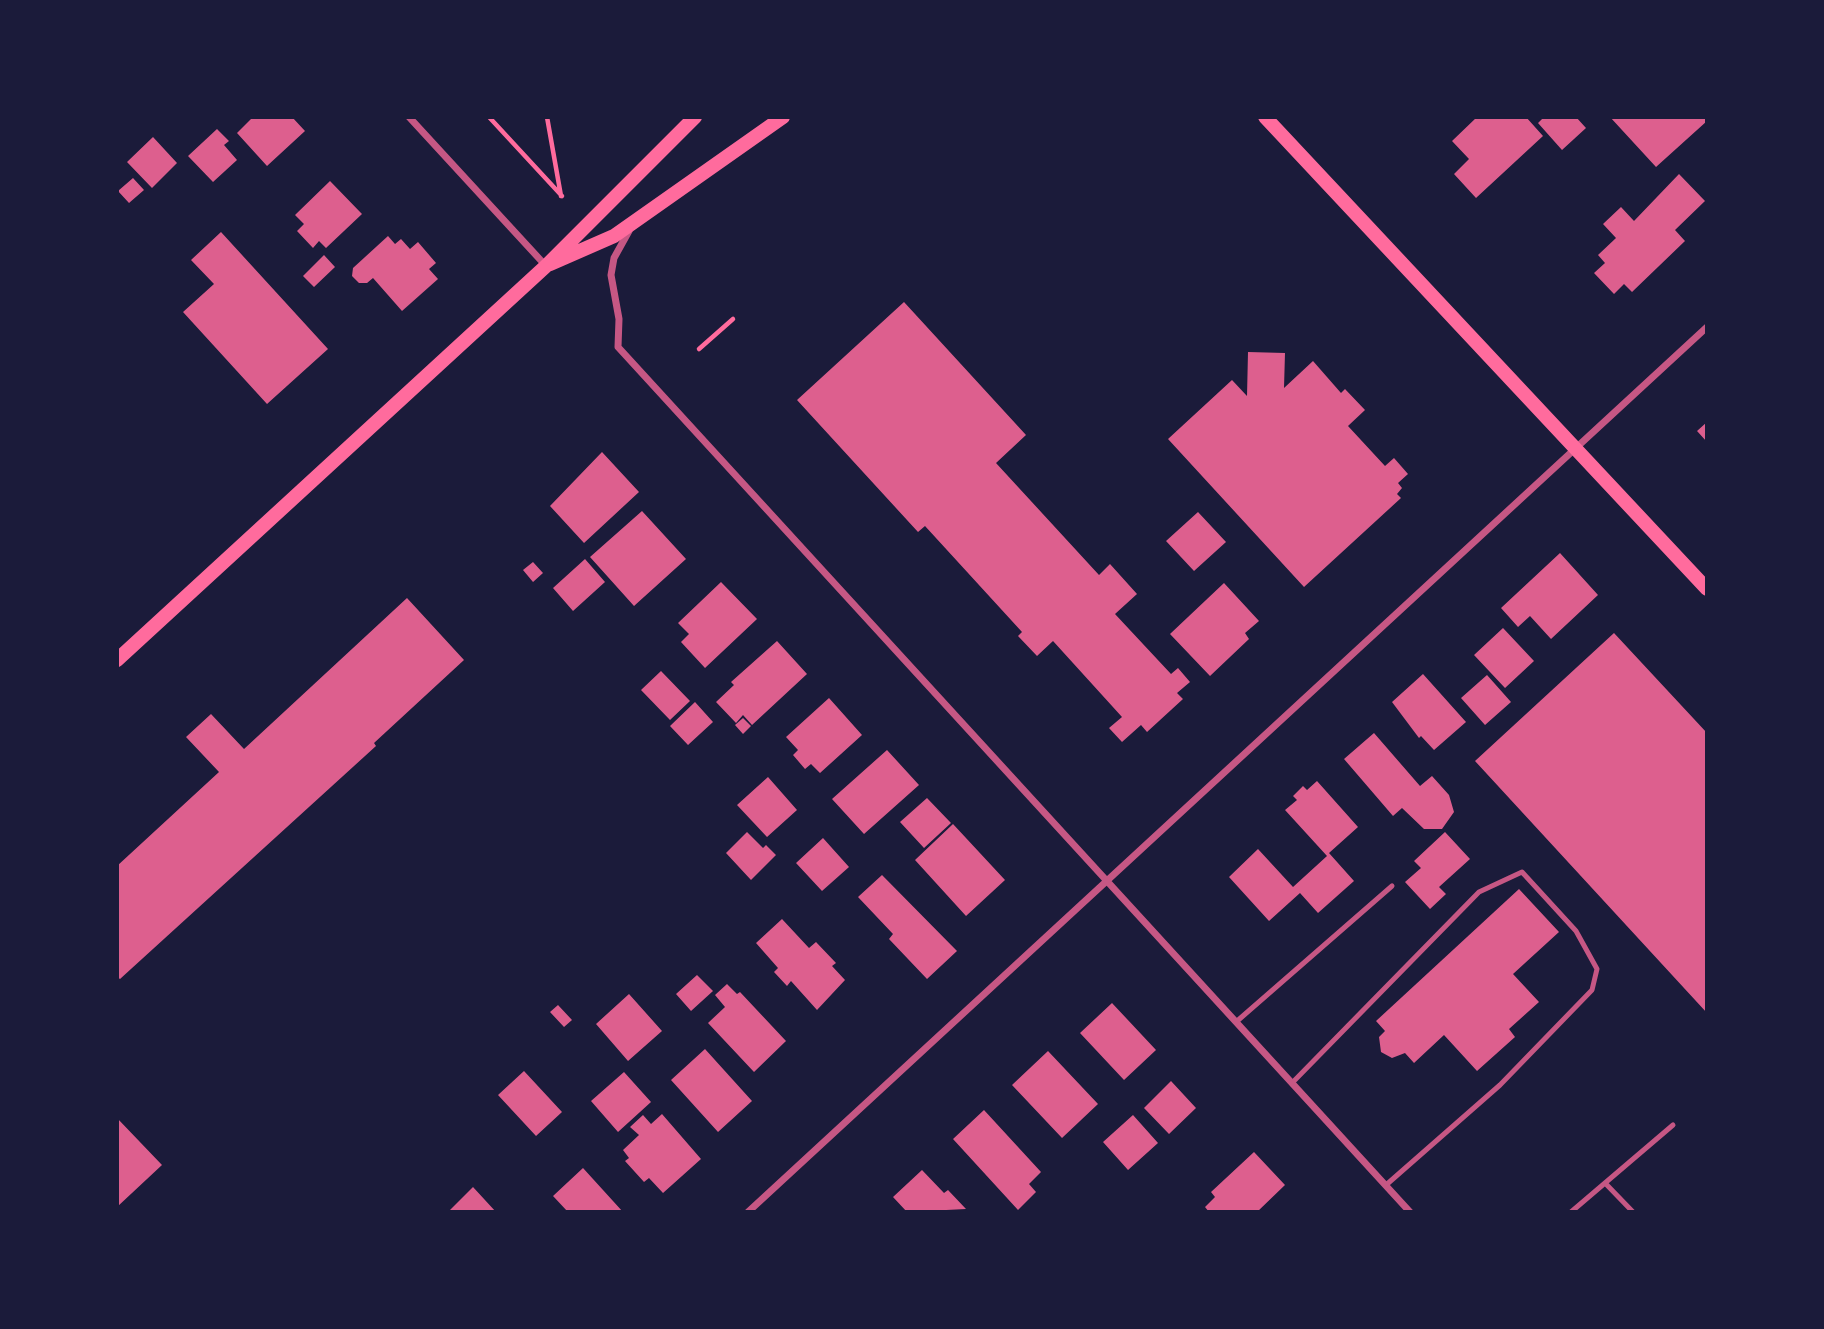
<!DOCTYPE html>
<html>
<head>
<meta charset="utf-8">
<style>
  body { margin:0 }
  #map { position:relative; width:1824px; height:1329px; overflow:hidden; background:#1b1b3a; font-family:"Playfair Display",serif }
  canvas { display:block }
  .frame { position:absolute; inset:0; border:119px solid #1b1b3a; pointer-events:none }
</style>
</head>
<body>
<div id="map">
<canvas width="1824" height="1329"></canvas>
<div class="frame"></div>
</div>
<script>
const context = document.querySelector('canvas').getContext('2d');
context.lineJoin = 'round';
function paint(path, color) {
  context.fillStyle = color;
  context.fill(path, 'evenodd');
}
function poly(rows) {
  const path = new Path2D();
  for (const r of rows) {
    path.moveTo(r[0], r[1]);
    for (let i = 2; i < r.length; i += 2) path.lineTo(r[i], r[i + 1]);
  }
  return path;
}
function strokePath(path, color, width, dash) {
  context.strokeStyle = color;
  context.lineWidth = width;
  context.lineCap = dash ? 'butt' : 'round';
  context.setLineDash(dash || []);
  context.stroke(path);
}
paint(poly([
  [253,117,292,117,305,131,267,166,237,133],
  [1477,117,1526,117,1543,136,1476,198,1454,174,1469,159,1452,141],
  [1544,117,1576,117,1586,128,1562,150,1538,123],
  [1610,117,1707,117,1707,121,1656,167],
  [217,129,229,141,224,145,237,160,213,182,188,156],
  [153,137,177,163,152,188,127,162],
  [1679,174,1705,201,1675,230,1685,241,1632,292,1624,284,1614,294,1594,273,1605,263,1598,255,1616,238,1603,224,1621,207,1634,221],
  [133,178,144,190,129,203,118,191],
  [330,181,362,214,326,248,319,241,313,248,297,231,304,224,295,215],
  [221,232,328,349,267,404,183,312,214,284,191,260],
  [388,236,395,244,401,239,410,249,418,242,436,263,429,269,438,279,402,311,373,278,367,283,359,283,352,276,353,268],
  [324,255,335,267,314,287,303,276],
  [904,302,1026,435,996,463,1099,575,1110,564,1137,594,1115,614,1171,674,1178,668,1190,682,1177,693,1183,699,1147,732,1141,725,1122,742,1109,728,1122,717,1053,641,1037,656,1018,636,1022,632,925,526,918,532,797,400],
  [1248,352,1285,353,1284,388,1313,361,1341,393,1345,389,1365,410,1348,426,1385,466,1394,458,1408,474,1398,483,1402,488,1397,494,1401,498,1304,587,1168,439,1232,380,1247,396],
  [1707,422,1707,442,1697,431],
  [602,452,639,492,584,543,550,506],
  [642,511,686,559,634,606,590,557],
  [1198,512,1226,542,1194,571,1166,541],
  [1560,553,1598,595,1551,639,1530,616,1518,627,1501,608],
  [585,559,605,582,573,611,553,588],
  [533,562,543,573,533,582,523,570],
  [721,582,757,619,705,668,681,642,689,634,678,623],
  [1224,583,1259,621,1245,633,1249,639,1210,676,1170,634],
  [407,598,464,660,374,743,376,746,120,979,117,977,117,866,219,772,186,737,211,714,244,749],
  [1503,628,1534,661,1505,688,1474,655],
  [1614,633,1707,733,1707,1013,1475,761],
  [777,641,807,674,752,725,743,715,736,723,716,702,734,685,731,682],
  [661,671,690,701,670,720,641,690],
  [1423,674,1466,722,1434,750,1421,736,1419,738,1392,702],
  [1487,675,1511,702,1485,725,1461,698],
  [829,698,862,735,820,773,811,764,805,769,793,755,798,750,786,737],
  [695,702,713,722,688,745,670,726],
  [743,718,751,726,743,734,735,725],
  [1374,733,1420,786,1432,776,1449,795,1454,812,1442,829,1424,829,1402,808,1393,816,1344,759],
  [887,750,919,785,864,834,832,799],
  [768,777,797,810,767,837,737,805],
  [1317,781,1358,827,1329,853,1354,881,1318,913,1300,893,1269,921,1229,877,1258,849,1293,887,1327,856,1285,810,1297,800,1293,796,1303,786,1307,790],
  [927,798,951,823,924,848,900,822],
  [953,824,1005,880,966,916,915,860],
  [747,832,763,848,766,845,776,855,751,880,726,853],
  [1445,832,1470,859,1439,887,1446,894,1430,909,1405,882,1421,868,1414,861],
  [823,838,849,867,822,891,796,863],
  [882,875,957,951,927,979,889,939,893,934,858,897],
  [1519,889,1559,932,1513,974,1539,1002,1509,1029,1515,1037,1477,1071,1444,1035,1414,1063,1405,1053,1392,1058,1381,1052,1379,1037,1385,1031,1376,1021],
  [782,919,809,948,816,942,836,963,832,966,845,980,817,1010,791,981,787,986,774,972,778,968,756,943],
  [697,975,713,991,691,1011,676,994],
  [727,984,737,994,740,992,786,1041,754,1072,708,1023,725,1007,715,995],
  [629,994,662,1031,628,1061,596,1024],
  [1112,1003,1156,1050,1124,1080,1080,1033],
  [558,1005,572,1020,564,1027,550,1012],
  [705,1049,752,1101,718,1132,671,1080],
  [1048,1051,1098,1104,1062,1138,1012,1085],
  [524,1071,562,1112,536,1136,498,1095],
  [624,1072,651,1102,618,1132,591,1101],
  [1171,1081,1196,1108,1169,1134,1144,1108],
  [984,1110,1041,1172,1029,1184,1036,1192,1018,1210,953,1139],
  [662,1114,701,1159,663,1193,649,1178,644,1182,625,1161,629,1158,623,1150,639,1135,630,1127,643,1115,651,1124],
  [1133,1115,1158,1143,1128,1170,1103,1142],
  [117,1118,162,1165,117,1207],
  [1254,1152,1285,1185,1257,1212,1209,1212,1205,1207,1215,1197,1211,1192],
  [583,1168,623,1212,568,1212,553,1196],
  [922,1170,944,1193,948,1190,966,1209,907,1212,893,1197],
  [473,1187,496,1212,448,1212]
]), '#dd5f8e');
strokePath(poly([
  [489,117,562,196],
  [547,117,561,196],
  [699,349,733,319]
]), '#ff6b9d', 4.5);
strokePath(poly([
  [1236,1022,1392,886],
  [1292,1083,1479,892,1522,872,1576,931,1597,969,1592,990,1500,1085,1386,1185],
  [1605,1183,1633,1212],
  [1571,1212,1673,1125]
]), '#c65784', 5);
strokePath(poly([
  [409,117,546,266],
  [629,231,614,258,611,275,619,319,618,347,1410,1212],
  [748,1212,1707,327]
]), '#c65784', 7);
strokePath(poly([
  [1265,117,1707,589],
  [550,264,614,236,783,117],
  [117,660,546,266,695,117]
]), '#ff6b9d', 14);
</script>
</body>
</html>
